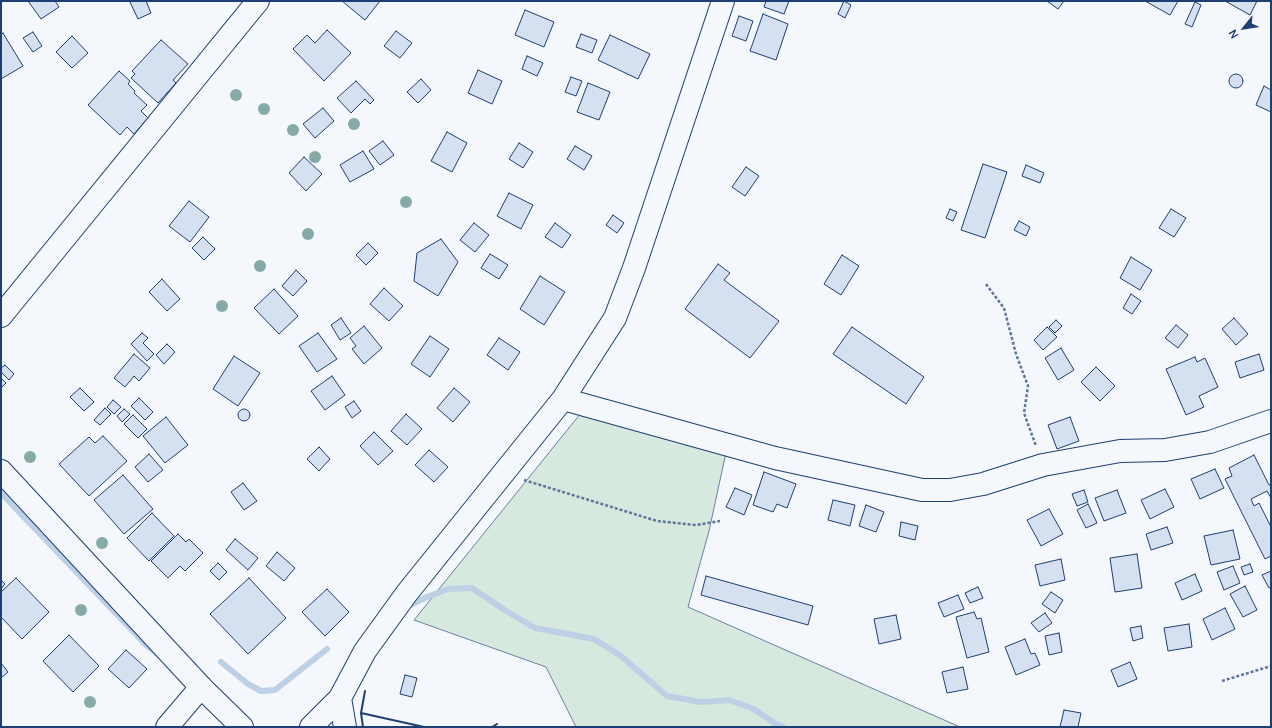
<!DOCTYPE html>
<html>
<head>
<meta charset="utf-8">
<style>
  body { margin:0 }
  #map { position:relative; width:1272px; height:728px; overflow:hidden; background:#f4f7fb; font-family:Manrope,sans-serif }
  canvas { display:block }
  .frame { position:absolute; inset:0; border:2px solid #1d3f73; pointer-events:none }
  .north { position:absolute; left:1224px; top:8px; width:40px; height:40px; -webkit-text-stroke:3px #f4f7fb; paint-order:stroke; rotate:240deg; font-size:11px; font-weight:700; line-height:16px; text-align:center; color:#1d3f73 }
  .north::after { content:''; display:block; margin:auto; width:14px; height:18px; background:#1d3f73; clip-path:polygon(50% 0,100% 100%,50% 72%,0 100%) }
</style>
</head>
<body>
<div id="map">
<canvas width="1272" height="728"></canvas>
<div class="frame"></div>
<div class="north">N</div>
</div>
<script>
const context = document.querySelector('canvas').getContext('2d');
context.lineJoin = 'round';
function paint(path, color) {
  context.fillStyle = color;
  context.fill(path, 'evenodd');
}
function poly(rows) {
  const path = new Path2D();
  for (const r of rows) {
    if (r.length === 3) {
      path.moveTo(r[0] + r[2], r[1]);
      path.arc(r[0], r[1], r[2], 0, 2 * Math.PI);
      continue;
    }
    path.moveTo(r[0], r[1]);
    for (let i = 2; i < r.length; i += 2) path.lineTo(r[i], r[i + 1]);
  }
  return path;
}
function strokePath(path, color, width, dash) {
  context.strokeStyle = color;
  context.lineWidth = width;
  context.lineCap = dash ? 'butt' : 'round';
  context.setLineDash(dash || []);
  context.stroke(path);
}
const green = poly([
  [585,408,727,448,709,531,688,607,960,727,576,727,546,667,414,620,585,408]
]);
paint(green, '#d7e8df');
strokePath(green, '#687fa3', 1);
strokePath(poly([
  [1,493,147,646,156,653],
  [406,607,427,597,448,589,472,588,506,611,535,628,594,639,621,656,667,696,701,702,729,700,754,709,774,723,783,727],
  [221,662,248,684,261,691,275,690,327,649]
]), '#bed0e5', 6);
const building = poly([
  [28,1,55,1,59,7,41,19,28,1],
  [133,1,146,1,151,13,138,19,130,2,133,1],
  [342,1,380,1,365,20,342,1],
  [766,1,789,1,784,14,764,7,766,1],
  [844,1,851,5,845,18,838,14,844,1],
  [1047,1,1064,1,1058,9,1047,1],
  [1145,1,1178,1,1170,15,1145,1],
  [1225,1,1257,1,1250,15,1225,1],
  [1195,2,1201,5,1192,27,1185,24,1195,2],
  [525,10,554,22,544,47,515,35,525,10],
  [763,14,788,24,776,60,750,51,763,14],
  [739,16,753,21,746,41,732,36,739,16],
  [327,30,351,53,324,81,293,49,307,35,315,43,327,30],
  [396,31,412,43,400,58,384,46,396,31],
  [33,32,42,46,33,52,23,38,33,32],
  [3,33,23,66,1,79,1,35,3,33],
  [581,34,597,40,592,53,576,47,581,34],
  [610,35,650,54,638,79,598,60,610,35],
  [72,36,88,53,72,68,56,52,72,36],
  [161,40,188,64,173,80,176,83,158,103,131,78,135,74,132,71,161,40],
  [527,56,543,63,537,76,522,69,527,56],
  [478,70,502,81,492,104,468,93,478,70],
  [119,71,130,81,128,84,135,91,134,93,147,105,141,111,148,118,134,134,127,127,120,135,88,105,119,71],
  [1236,81,7],
  [571,77,582,81,576,96,565,92,571,77],
  [421,79,431,90,418,103,407,92,421,79],
  [356,81,374,100,370,104,365,99,351,113,337,98,356,81],
  [588,83,610,92,599,120,577,112,588,83],
  [1264,86,1271,90,1271,112,1256,105,1264,86],
  [323,108,334,121,315,138,303,124,323,108],
  [447,132,467,143,452,172,431,161,447,132],
  [383,141,394,155,380,165,369,151,383,141],
  [519,143,533,152,523,168,509,159,519,143],
  [575,146,592,156,584,170,567,159,575,146],
  [363,151,374,169,350,182,340,165,363,151],
  [304,157,322,174,306,191,289,173,304,157],
  [983,164,1007,172,985,238,961,230,983,164],
  [1026,165,1044,173,1040,183,1022,176,1026,165],
  [746,167,759,176,745,196,732,187,746,167],
  [509,193,533,205,521,229,497,216,509,193],
  [189,201,209,217,190,242,169,226,189,201],
  [950,209,957,212,953,221,946,218,950,209],
  [1171,209,1186,218,1174,237,1159,228,1171,209],
  [613,215,624,223,617,233,606,225,613,215],
  [1019,221,1030,227,1026,236,1014,230,1019,221],
  [474,223,489,235,475,252,460,240,474,223],
  [555,223,571,235,562,248,545,237,555,223],
  [203,237,215,249,204,260,192,248,203,237],
  [441,239,458,262,438,296,414,281,417,253,441,239],
  [368,243,378,253,366,265,356,255,368,243],
  [490,254,508,265,499,279,481,268,490,254],
  [842,255,859,266,841,295,824,284,842,255],
  [1131,257,1152,270,1140,290,1120,278,1131,257],
  [718,264,730,273,724,280,779,321,750,358,685,309,718,264],
  [296,270,307,281,293,296,282,286,296,270],
  [540,276,565,292,544,325,520,309,540,276],
  [162,279,180,299,167,311,149,292,162,279],
  [384,288,403,306,389,321,370,304,384,288],
  [274,289,298,316,279,334,254,308,274,289],
  [1131,294,1141,301,1132,314,1123,308,1131,294],
  [341,318,351,333,340,340,331,325,341,318],
  [1234,318,1248,334,1236,345,1222,329,1234,318],
  [1056,320,1062,326,1055,333,1049,327,1056,320],
  [1176,325,1188,335,1178,348,1165,338,1176,325],
  [364,326,382,348,364,364,352,349,356,346,350,338,364,326],
  [852,327,924,377,906,404,833,354,852,327],
  [1047,327,1057,337,1043,350,1034,340,1047,327],
  [142,333,148,338,143,343,154,354,147,361,131,344,142,333],
  [318,333,337,359,317,372,299,346,318,333],
  [430,336,449,349,430,377,411,364,430,336],
  [499,338,520,352,508,370,487,355,499,338],
  [167,344,175,352,164,364,156,355,167,344],
  [1061,348,1074,370,1058,380,1045,358,1061,348],
  [134,354,150,368,139,381,134,376,125,387,114,378,134,354],
  [1259,354,1264,370,1240,378,1235,362,1259,354],
  [234,356,260,373,238,406,213,389,234,356],
  [1195,357,1197,362,1205,358,1218,387,1199,396,1204,407,1186,415,1166,369,1195,357],
  [5,365,14,374,9,380,1,372,1,368,5,365],
  [1096,367,1115,386,1100,401,1081,382,1096,367],
  [332,376,345,395,325,410,311,391,332,376],
  [1,378,6,383,1,388,1,378],
  [80,388,94,402,84,411,70,397,80,388],
  [454,388,470,402,453,422,437,408,454,388],
  [139,398,153,412,145,420,131,406,139,398],
  [113,400,121,407,114,414,107,407,113,400],
  [354,401,361,411,352,418,345,407,354,401],
  [105,408,111,414,100,425,94,420,105,408],
  [244,415,6],
  [124,409,130,414,122,422,117,416,124,409],
  [406,414,422,429,407,445,391,431,406,414],
  [133,415,147,429,138,438,124,424,133,415],
  [166,417,188,445,165,463,143,436,166,417],
  [1070,417,1079,441,1057,449,1048,425,1070,417],
  [374,432,393,451,378,465,360,446,374,432],
  [103,436,127,461,89,496,59,464,89,437,95,443,103,436],
  [319,447,330,459,319,471,307,459,319,447],
  [429,450,448,467,434,482,415,465,429,450],
  [149,454,163,470,148,482,135,467,149,454],
  [1254,455,1269,485,1271,484,1271,498,1267,491,1251,499,1254,506,1259,503,1271,527,1271,556,1265,559,1225,479,1232,476,1229,468,1254,455],
  [1215,469,1224,488,1200,499,1191,479,1215,469],
  [764,472,796,484,787,508,777,504,773,512,753,505,764,472],
  [123,475,153,509,124,534,94,500,123,475],
  [243,483,257,501,244,510,231,492,243,483],
  [735,488,752,495,744,515,726,507,735,488],
  [1165,489,1174,507,1150,519,1141,500,1165,489],
  [1084,490,1088,502,1077,506,1072,494,1084,490],
  [1117,490,1126,513,1104,521,1095,498,1117,490],
  [833,500,855,505,850,526,828,520,833,500],
  [1088,504,1097,523,1086,528,1077,510,1088,504],
  [866,505,884,512,876,532,859,526,866,505],
  [1049,509,1063,534,1041,546,1027,520,1049,509],
  [152,513,174,536,149,561,127,538,152,513],
  [901,522,918,526,915,540,899,536,901,522],
  [1167,527,1173,543,1151,550,1146,534,1167,527],
  [1233,530,1240,559,1211,565,1204,536,1233,530],
  [178,534,186,542,189,539,203,553,185,571,180,566,168,578,151,561,178,534],
  [235,539,258,558,248,570,226,550,235,539],
  [277,552,295,568,284,581,266,566,277,552],
  [1137,554,1142,588,1115,592,1110,558,1137,554],
  [1061,559,1065,580,1040,586,1035,565,1061,559],
  [218,563,227,572,219,580,210,571,218,563],
  [1250,564,1253,572,1244,575,1241,567,1250,564],
  [1233,566,1240,583,1224,590,1217,572,1233,566],
  [1271,571,1271,587,1269,588,1262,575,1271,571],
  [1195,574,1202,591,1182,600,1175,583,1195,574],
  [706,576,813,606,808,625,701,595,706,576],
  [16,578,49,612,22,639,1,617,1,592,16,578],
  [249,578,286,618,248,654,210,614,249,578],
  [1,580,5,584,1,589,1,580],
  [1245,586,1257,610,1243,617,1230,594,1245,586],
  [978,587,983,598,970,603,965,593,978,587],
  [327,589,349,612,325,636,302,612,327,589],
  [1051,592,1063,600,1055,613,1042,604,1051,592],
  [958,595,964,609,944,617,938,603,958,595],
  [1225,608,1235,629,1212,640,1203,619,1225,608],
  [974,612,977,619,981,618,989,652,967,658,956,617,974,612],
  [1045,613,1052,623,1039,632,1031,623,1045,613],
  [896,615,901,639,879,644,874,619,896,615],
  [1189,624,1192,647,1168,651,1164,628,1189,624],
  [1141,626,1143,638,1133,641,1130,628,1141,626],
  [1059,633,1062,652,1049,655,1045,636,1059,633],
  [69,635,99,666,73,692,43,661,69,635],
  [1025,639,1031,654,1035,653,1040,665,1016,675,1005,647,1025,639],
  [126,650,147,669,129,688,108,669,126,650],
  [1130,662,1137,679,1118,687,1111,670,1130,662],
  [1,663,8,672,1,678,1,663],
  [963,667,968,689,947,693,942,672,963,667],
  [405,675,417,678,412,697,400,694,405,675],
  [1064,710,1081,713,1078,727,1060,727,1064,710]
]);
paint(building, '#d5e0f0');
strokePath(building, '#1d3f73', 1);
const minor = poly([
  [1,316,258,1],
  [563,399,775,458,922,490,950,490,983,484,1043,465,1120,451,1165,450,1210,442,1271,421],
  [340,698,345,727],
  [167,727,201,687],
  [311,727,340,698,365,651,407,593,563,399,615,318,634,268,723,1]
]);
const major = poly([
  [1,471,201,687,242,727]
]);
strokePath(minor, '#1d3f73', 24);
strokePath(major, '#1d3f73', 24);
strokePath(poly([
  [986,284,1004,308,1016,354,1028,386,1024,413,1036,446],
  [524,480,657,521,696,525,720,521],
  [1222,681,1271,666]
]), '#5e769c', 2.5, [3, 2]);
strokePath(minor, '#f4f7fb', 22);
strokePath(major, '#f4f7fb', 22);
strokePath(poly([
  [361,713,424,727],
  [363,727,361,713,365,691],
  [492,727,497,724]
]), '#1d3f73', 2);
context.fillStyle = '#86aba6';
for (const [x, y] of [
  [236,95],
  [264,109],
  [354,124],
  [293,130],
  [315,157],
  [406,202],
  [308,234],
  [260,266],
  [222,306],
  [30,457],
  [102,543],
  [81,610],
  [90,702]
]) {
  context.beginPath();
  context.arc(x, y, 6, 0, 2 * Math.PI);
  context.fill();
}
</script>
</body>
</html>
